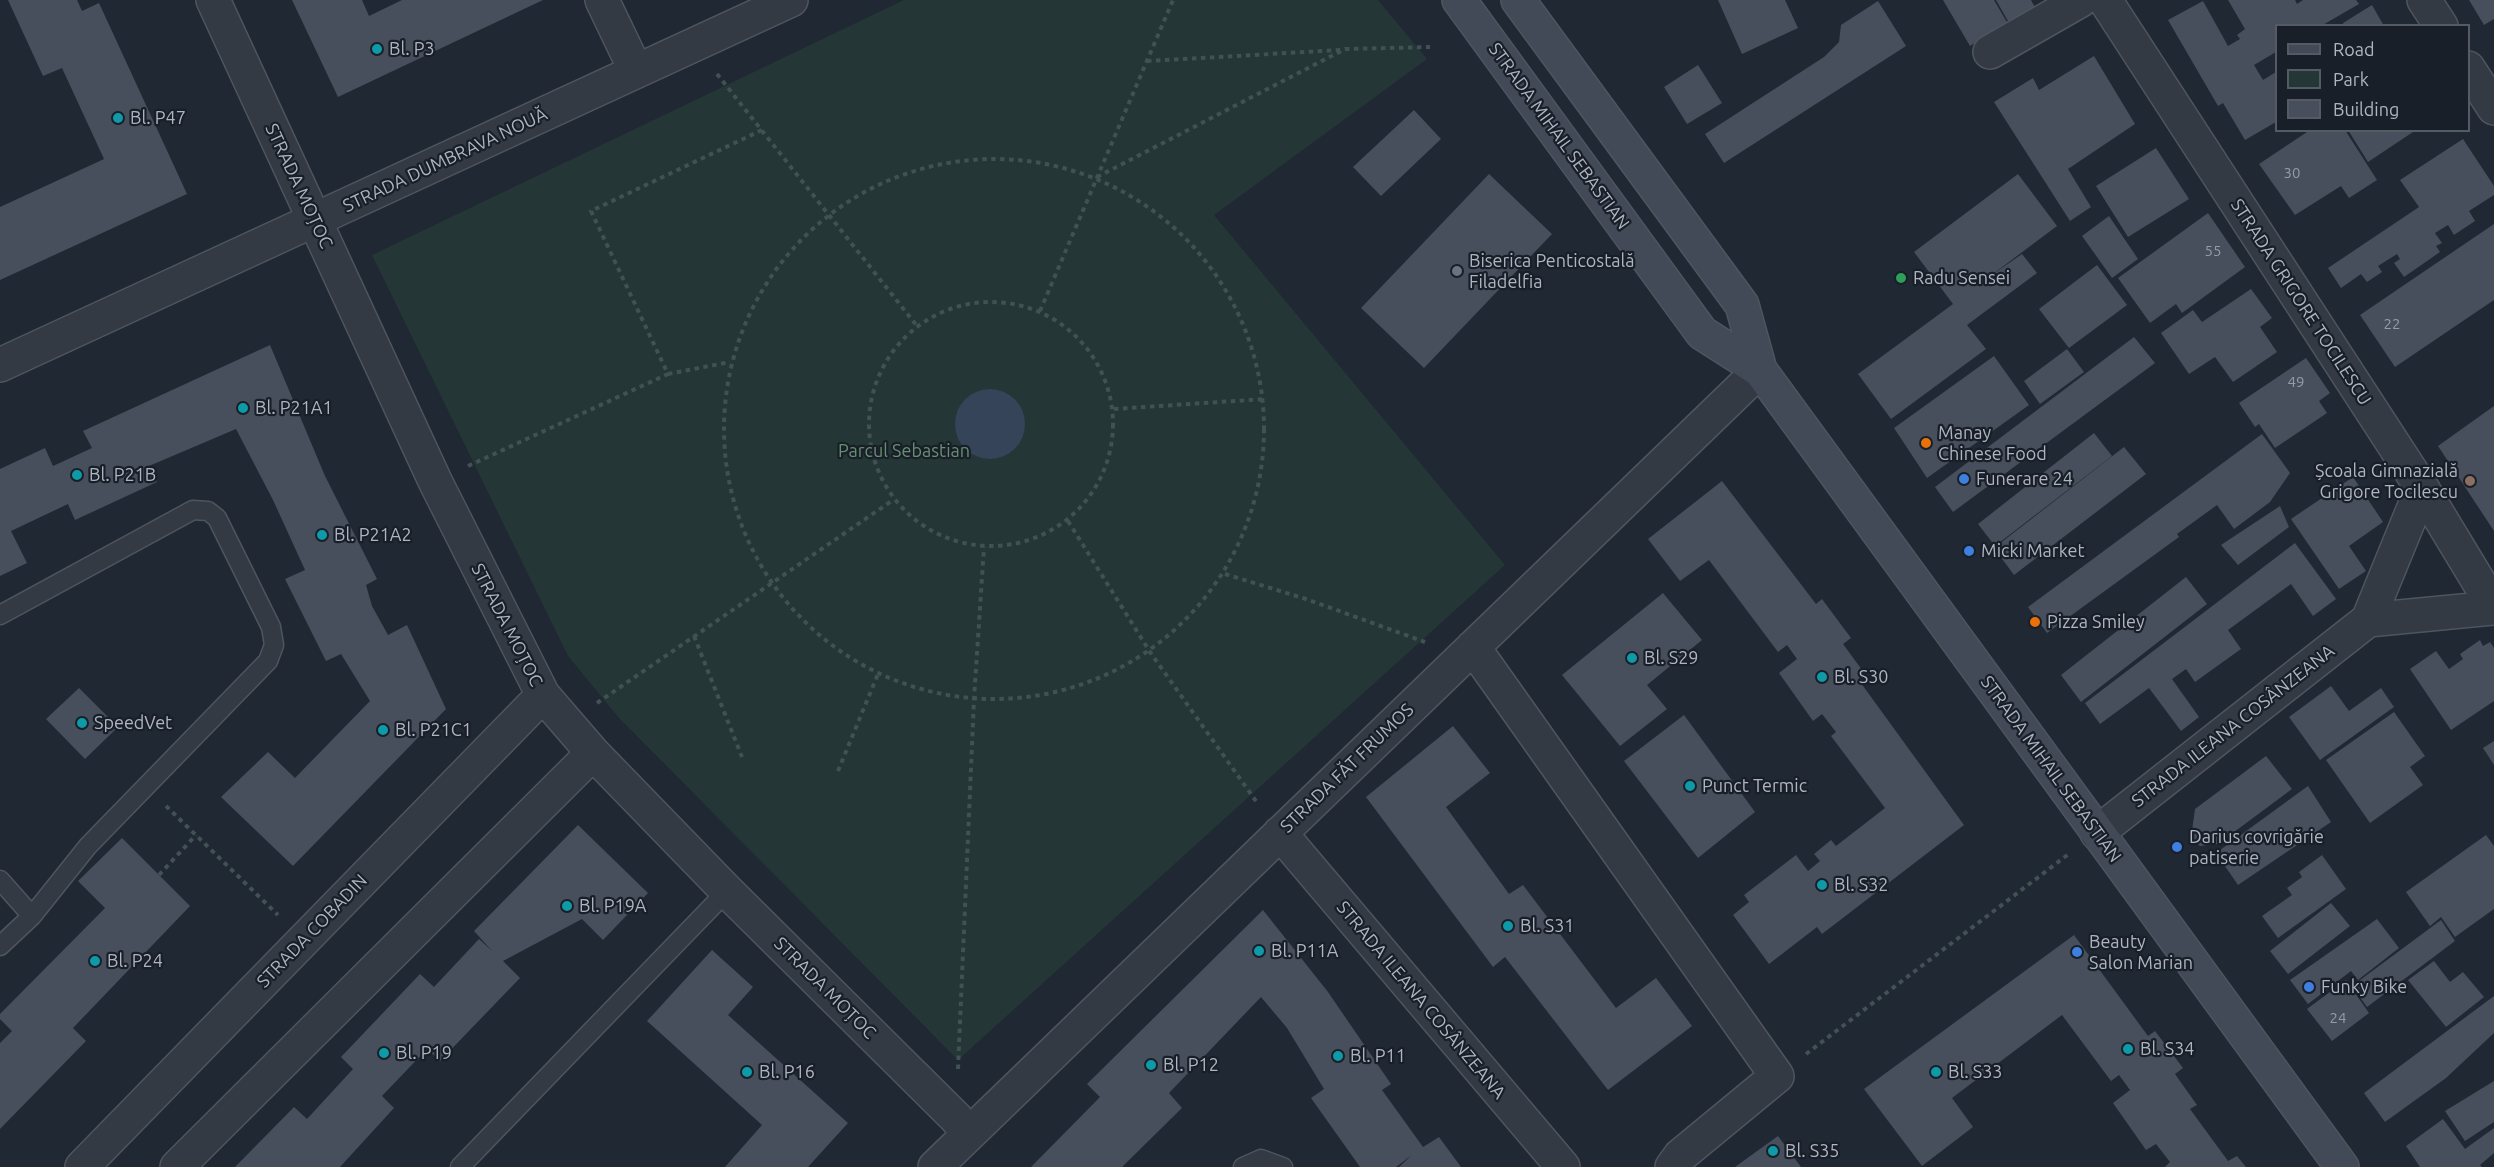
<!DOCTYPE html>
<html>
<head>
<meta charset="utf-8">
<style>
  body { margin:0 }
  #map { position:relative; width:2494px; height:1167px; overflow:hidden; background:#202833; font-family:Ubuntu,sans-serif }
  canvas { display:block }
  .legend { position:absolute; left:2275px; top:24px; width:195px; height:108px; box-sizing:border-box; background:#191f28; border:2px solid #555b65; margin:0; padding:8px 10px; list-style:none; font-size:18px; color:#aeb5c1 }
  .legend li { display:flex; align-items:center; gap:12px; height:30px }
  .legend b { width:30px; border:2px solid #555b65 }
</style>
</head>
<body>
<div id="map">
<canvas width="2494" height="1167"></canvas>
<ul class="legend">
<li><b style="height:8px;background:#424a57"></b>Road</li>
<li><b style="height:16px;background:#253636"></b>Park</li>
<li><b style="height:16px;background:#474f5d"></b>Building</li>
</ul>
</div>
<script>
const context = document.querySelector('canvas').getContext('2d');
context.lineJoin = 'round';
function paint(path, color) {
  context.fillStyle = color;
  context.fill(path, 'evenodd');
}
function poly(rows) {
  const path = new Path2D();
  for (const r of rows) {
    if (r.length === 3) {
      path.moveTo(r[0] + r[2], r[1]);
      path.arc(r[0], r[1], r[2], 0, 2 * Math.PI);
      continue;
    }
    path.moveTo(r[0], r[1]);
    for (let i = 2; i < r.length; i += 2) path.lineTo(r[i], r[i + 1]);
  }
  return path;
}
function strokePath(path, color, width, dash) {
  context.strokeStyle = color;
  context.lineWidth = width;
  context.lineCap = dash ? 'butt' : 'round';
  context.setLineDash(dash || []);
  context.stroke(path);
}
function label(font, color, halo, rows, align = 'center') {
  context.font = font + ' Ubuntu,sans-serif';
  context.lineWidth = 4.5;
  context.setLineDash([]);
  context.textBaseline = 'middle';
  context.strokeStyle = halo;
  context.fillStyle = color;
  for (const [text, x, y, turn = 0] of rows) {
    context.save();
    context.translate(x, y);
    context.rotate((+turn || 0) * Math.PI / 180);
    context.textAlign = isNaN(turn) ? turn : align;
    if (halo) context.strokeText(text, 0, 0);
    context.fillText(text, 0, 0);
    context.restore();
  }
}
paint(poly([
  [904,0,1378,0,1427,59,1214,215,1505,565,958,1060,619,718,568,656,372,255]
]), '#253636');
paint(poly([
  [990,424,35]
]), '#354459');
paint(poly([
  [8,0,77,0,82,11,99,3,187,194,0,280,0,207,104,159,62,68,43,76],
  [292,0,362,0,369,16,402,0,543,0,338,97],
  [1718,0,1785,0,1798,28,1742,54],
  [1943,0,1994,0,2008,24,1970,46],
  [1996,0,2031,0,2036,9,2009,23],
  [2228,0,2295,0,2297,4,2303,0,2356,0,2359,4,2321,26,2276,26,2276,52,2254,65,2263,80,2276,72,2276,122,2245,140,2223,103,2218,106,2168,20,2203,1,2228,46,2240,39,2237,35,2245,29],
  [2469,0,2494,0,2494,19,2484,25],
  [1878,1,1906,46,1724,163,1705,134,1824,57,1839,42,1841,25],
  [2372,5,2384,26,2344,26,2343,23],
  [2094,56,2135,124,2068,169,2091,207,2070,221,1994,102,2033,78,2039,90],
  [1698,65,1722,103,1687,124,1664,87],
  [1414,110,1441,139,1381,196,1353,167],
  [2310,130,2345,130,2377,180,2349,198,2341,186,2295,215,2259,164],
  [2348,130,2416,130,2368,162],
  [2463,139,2494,186,2494,195,2469,211,2475,221,2454,235,2448,225,2435,233,2442,243,2436,246,2440,252,2404,277,2394,263,2400,259,2397,254,2378,266,2382,272,2367,282,2361,274,2341,288,2328,268,2419,207,2400,180],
  [2156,148,2189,199,2128,237,2096,186],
  [1489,174,1552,234,1424,368,1361,308],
  [2018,174,2057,226,1989,277,2022,254,2037,273,1967,325,1986,349,1891,419,1858,374,1953,304,1914,252],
  [2208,213,2245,267,2182,313,2176,304,2150,323,2118,278],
  [2109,216,2138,259,2112,278,2082,236],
  [2494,224,2494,300,2395,367,2360,315],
  [2097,265,2127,305,2069,348,2039,309],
  [2251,289,2272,318,2260,327,2277,352,2233,382,2215,357,2189,374,2161,333,2193,310,2202,322],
  [2134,337,2155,363,1953,512,1935,487],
  [270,345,325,476,377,579,366,585,372,606,388,635,407,625,446,709,293,866,221,797,268,752,295,778,370,701,341,654,326,661,285,579,305,570,273,500,236,429,149,466,157,482,75,520,68,504,11,531,27,563,0,576,0,469,45,448,53,466,92,448,83,431],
  [2067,349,2084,372,2040,404,2024,381],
  [1994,356,2029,405,1927,478,1894,428],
  [2306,358,2330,393,2319,401,2327,413,2275,448,2259,424,2255,427,2239,403],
  [2494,406,2494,531,2438,446],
  [2094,433,2112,456,1995,546,1978,524],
  [2262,434,2290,473,2270,502,2234,529,2217,505,2177,534,2179,537,2047,633,2028,607],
  [2124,447,2146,474,2014,575,1994,548],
  [2353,477,2383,522,2349,546,2366,571,2339,589,2291,519],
  [1722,481,1816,604,1822,599,1851,638,1843,644,1865,674,1858,679,1964,825,1822,934,1817,927,1769,964,1733,915,1749,902,1744,895,1796,855,1808,871,1820,861,1814,854,1831,840,1836,846,1885,808,1831,736,1836,732,1822,714,1813,721,1779,673,1797,659,1787,645,1778,652,1709,560,1680,581,1648,539],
  [2280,506,2289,527,2238,565,2221,545],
  [2295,543,2336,599,2313,616,2291,584,2228,630,2241,649,2195,682,2186,669,2172,679,2199,717,2181,731,2149,688,2100,724,2085,703],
  [2186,577,2207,604,2081,702,2061,675],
  [1663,593,1702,640,1647,685,1667,709,1620,746,1562,675],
  [2480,640,2483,646,2490,642,2494,648,2494,701,2451,730,2410,669,2436,651,2449,669,2463,659,2460,654],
  [2331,686,2349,711,2381,688,2394,707,2320,760,2289,717],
  [79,688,118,727,85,759,46,719],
  [2394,712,2425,756,2410,767,2423,785,2370,823,2326,760],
  [1684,715,1755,812,1698,858,1624,761],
  [1453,726,1490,773,1446,807,1509,894,1523,885,1616,1008,1656,978,1692,1026,1608,1090,1505,957,1493,967,1366,797],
  [2494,741,2494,765,2483,748],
  [2266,756,2292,789,2218,844,2200,846,2191,838,2195,809],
  [2308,786,2331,822,2238,885,2216,853],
  [578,825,648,893,603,940,582,919,503,961,520,978,440,1061,427,1049,382,1096,394,1108,340,1167,235,1167,294,1107,307,1119,353,1069,341,1057,420,974,434,987,479,939,492,951,474,931],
  [2486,835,2494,846,2494,909,2455,937,2441,917,2430,926,2406,892],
  [122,838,190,906,73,1028,86,1041,0,1129,0,1043,12,1031,0,1019,0,1014,105,908,78,881],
  [2322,855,2346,889,2278,938,2262,916,2292,895,2287,888,2302,877,2299,872],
  [2331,903,2350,926,2288,974,2270,951],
  [1263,910,1328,992,1391,1084,1382,1090,1423,1147,1439,1137,1461,1167,1399,1167,1412,1155,1396,1167,1360,1167,1311,1098,1324,1089,1287,1028,1261,997,1169,1093,1182,1108,1122,1167,1031,1167,1100,1097,1087,1084],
  [2377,919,2399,948,2358,980,2351,971,2308,1004,2290,980],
  [2441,920,2455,941,2367,1007,2352,986],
  [2074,935,2148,1036,2155,1031,2183,1068,2175,1074,2197,1105,2190,1109,2228,1161,2237,1156,2246,1167,2165,1167,2170,1162,2156,1144,2146,1150,2113,1103,2130,1090,2119,1075,2111,1081,2062,1015,1952,1098,1973,1127,1922,1166,1864,1089],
  [712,950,753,987,728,1015,848,1123,808,1167,725,1167,762,1125,647,1021],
  [2434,961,2450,982,2463,972,2484,997,2446,1027,2408,980],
  [2346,980,2369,1013,2332,1041,2307,1009],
  [2494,996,2494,1033,2446,1078,2385,1122,2364,1093],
  [2494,1081,2494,1122,2465,1141,2445,1111],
  [2443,1119,2465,1149,2494,1128,2494,1153,2480,1165,2482,1167,2420,1167,2406,1146],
  [1778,1136,1801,1167,1735,1167]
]), '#474f5d');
const lane = poly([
  [0,615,193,510,208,511,217,518,271,627,274,645,268,661,88,846,32,916,0,880],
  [0,946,32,916],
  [460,1167,727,891],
  [1243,1167,1261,1159,1283,1167]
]);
const street = poly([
  [213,0,435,481,543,695,593,753,727,891,956,1118,969,1134],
  [602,0,636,71],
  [2105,0,2422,488,2494,607],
  [2424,0,2441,26],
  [1990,52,2081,0],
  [2468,68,2494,108],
  [0,365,791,0],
  [2368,620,2494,608],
  [1473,647,1777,1076,1680,1156,1672,1167],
  [1280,833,1563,1167],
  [2097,833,2368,620,2422,488],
  [82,1167,543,695],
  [177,1167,593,753],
  [935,1167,1760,370]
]);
const secondary = poly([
  [1459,0,1702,333,1760,370],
  [1518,0,1742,305,1760,370,2342,1167]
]);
strokePath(lane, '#4e555f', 21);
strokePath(street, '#4e555f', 36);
strokePath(secondary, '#4e555f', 36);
strokePath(poly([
  [1147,61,1341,50],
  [717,74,917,326],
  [994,429,270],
  [1097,177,1345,49,1430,47],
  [991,424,122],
  [1040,311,1173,0],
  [668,374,730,362],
  [1114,409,1265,399],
  [468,466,668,374,591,211,762,130],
  [1068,521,1150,652,1258,804],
  [1225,574,1306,599,1425,642],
  [694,636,742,757],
  [597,703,893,500],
  [838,771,878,674],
  [166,806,278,915],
  [159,875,196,835],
  [1806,1054,2070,853],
  [958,1069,974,699,984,547]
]), '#425154', 4, [4.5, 4.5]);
strokePath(lane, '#343a44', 18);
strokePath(street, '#343a44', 33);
strokePath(secondary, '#424a57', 33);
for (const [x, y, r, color] of [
  [377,49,6,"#0f9aa8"],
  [118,118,6,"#0f9aa8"],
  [1457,271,6,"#6b7280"],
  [1901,278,6,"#2e9e5b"],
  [243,408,6,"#0f9aa8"],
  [1926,443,6,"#e8710a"],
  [77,475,6,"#0f9aa8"],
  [1964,479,6,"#3f7fe0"],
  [2470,481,6,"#8d6e63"],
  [322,535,6,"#0f9aa8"],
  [1969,551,6,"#3f7fe0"],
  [2035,622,6,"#e8710a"],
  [1632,658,6,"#0f9aa8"],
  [1822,677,6,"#0f9aa8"],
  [82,723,6,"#0f9aa8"],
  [383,730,6,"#0f9aa8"],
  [1690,786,6,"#0f9aa8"],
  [2177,847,6,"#3f7fe0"],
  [1822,885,6,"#0f9aa8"],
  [567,906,6,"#0f9aa8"],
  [1508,926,6,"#0f9aa8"],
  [1259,951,6,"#0f9aa8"],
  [2077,952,6,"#3f7fe0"],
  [95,961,6,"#0f9aa8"],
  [2309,987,6,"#3f7fe0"],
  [2128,1049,6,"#0f9aa8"],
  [384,1053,6,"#0f9aa8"],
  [1338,1056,6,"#0f9aa8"],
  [1151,1065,6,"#0f9aa8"],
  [747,1072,6,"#0f9aa8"],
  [1936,1072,6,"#0f9aa8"],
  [1773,1151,6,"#0f9aa8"]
]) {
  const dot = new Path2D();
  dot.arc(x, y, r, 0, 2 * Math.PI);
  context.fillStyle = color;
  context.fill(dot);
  strokePath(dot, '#191f28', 2);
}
label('15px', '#949ca8', null, [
  ["30",2292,173],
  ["55",2213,251],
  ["22",2392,324],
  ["49",2296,382],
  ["24",2338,1018]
]);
label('18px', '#aeb5c1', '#191f28', [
  ["Bl. P3",389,49],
  ["Bl. P47",130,118],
  ["Biserica Penticostală",1469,261],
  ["Filadelfia",1469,282],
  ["Radu Sensei",1913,278],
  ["Bl. P21A1",255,408],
  ["Manay",1938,433],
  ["Chinese Food",1938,454],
  ["Școala Gimnazială",2458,471,"right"],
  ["Grigore Tocilescu",2458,492,"right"],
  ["Bl. P21B",89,475],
  ["Funerare 24",1976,479],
  ["Bl. P21A2",334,535],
  ["Micki Market",1981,551],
  ["Pizza Smiley",2047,622],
  ["Bl. S29",1644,658],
  ["Bl. S30",1834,677],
  ["SpeedVet",94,723],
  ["Bl. P21C1",395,730],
  ["Punct Termic",1702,786],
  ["Darius covrigărie",2189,837],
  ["patiserie",2189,858],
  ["Bl. S32",1834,885],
  ["Bl. P19A",579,906],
  ["Bl. S31",1520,926],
  ["Beauty",2089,942],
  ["Salon Marian",2089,963],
  ["Bl. P11A",1271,951],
  ["Bl. P24",107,961],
  ["Funky Bike",2321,987],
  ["Bl. S34",2140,1049],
  ["Bl. P19",396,1053],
  ["Bl. P11",1350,1056],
  ["Bl. P12",1163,1065],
  ["Bl. P16",759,1072],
  ["Bl. S33",1948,1072],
  ["Bl. S35",1785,1151]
], 'left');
label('18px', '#aeb5c1', '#191f28', [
  ["STRADA MIHAIL SEBASTIAN",1559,136,54],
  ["STRADA DUMBRAVA NOUĂ",445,160,-25],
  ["STRADA MOȚOC",299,186,65],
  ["STRADA GRIGORE TOCILESCU",2301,302,57],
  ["STRADA MOȚOC",507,625,63],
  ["STRADA ILEANA COSÂNZEANA",2233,726,-38],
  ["STRADA FĂT FRUMOS",1347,768,-44],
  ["STRADA MIHAIL SEBASTIAN",2051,769,54],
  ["STRADA COBADIN",312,931,-46],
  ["STRADA MOȚOC",825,988,45],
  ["STRADA ILEANA COSÂNZEANA",1421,1000,50]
]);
label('18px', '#688f71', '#191f28', [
  ["Parcul Sebastian",904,451]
]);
</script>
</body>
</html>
